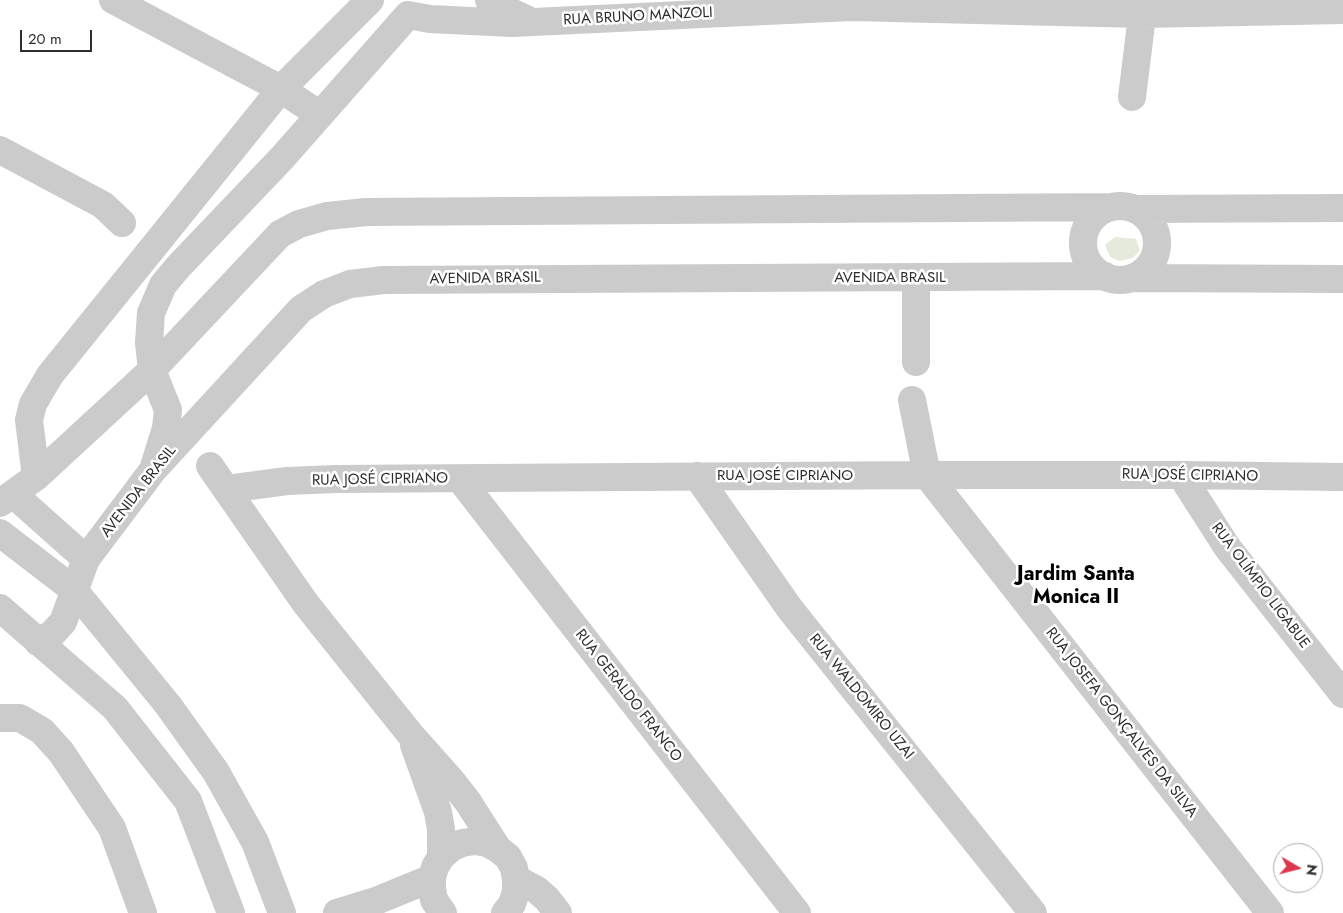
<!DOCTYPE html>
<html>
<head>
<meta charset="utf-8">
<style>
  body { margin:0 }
  #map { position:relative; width:1343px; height:913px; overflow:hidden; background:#fff; font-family:Jost,sans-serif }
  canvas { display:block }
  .north { position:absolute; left:1273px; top:843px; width:50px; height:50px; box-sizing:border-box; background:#fff; border:1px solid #ababab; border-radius:50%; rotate:98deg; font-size:14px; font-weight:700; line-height:20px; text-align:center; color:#2e2e2e }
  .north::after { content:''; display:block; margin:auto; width:18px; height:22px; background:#dd384e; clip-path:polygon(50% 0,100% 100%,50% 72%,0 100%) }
  .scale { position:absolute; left:20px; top:30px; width:72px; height:22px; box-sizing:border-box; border:2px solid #2e2e2e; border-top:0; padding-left:6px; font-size:15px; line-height:18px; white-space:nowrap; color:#2e2e2e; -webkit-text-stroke:4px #fff; paint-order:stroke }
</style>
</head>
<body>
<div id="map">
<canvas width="1343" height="913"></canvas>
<div class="north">N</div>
<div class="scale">20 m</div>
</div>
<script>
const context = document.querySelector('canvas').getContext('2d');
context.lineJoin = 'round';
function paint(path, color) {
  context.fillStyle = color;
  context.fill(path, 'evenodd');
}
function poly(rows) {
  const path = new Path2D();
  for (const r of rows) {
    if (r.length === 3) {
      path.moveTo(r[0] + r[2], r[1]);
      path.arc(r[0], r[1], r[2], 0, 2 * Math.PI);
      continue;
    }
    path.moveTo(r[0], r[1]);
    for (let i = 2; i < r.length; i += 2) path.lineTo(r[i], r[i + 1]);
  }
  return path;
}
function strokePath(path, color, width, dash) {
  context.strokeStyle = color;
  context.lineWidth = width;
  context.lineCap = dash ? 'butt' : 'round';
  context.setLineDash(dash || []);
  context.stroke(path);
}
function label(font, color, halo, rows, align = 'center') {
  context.font = font + ' Jost,sans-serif';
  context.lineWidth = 5;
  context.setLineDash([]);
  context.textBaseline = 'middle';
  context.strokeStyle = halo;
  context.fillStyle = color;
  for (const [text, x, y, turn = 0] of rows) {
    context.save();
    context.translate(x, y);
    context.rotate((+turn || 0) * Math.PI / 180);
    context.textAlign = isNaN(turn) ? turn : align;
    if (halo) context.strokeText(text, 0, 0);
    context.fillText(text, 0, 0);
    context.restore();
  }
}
paint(poly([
  [1115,237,1136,239,1140,250,1133,258,1119,261,1110,257,1105,245]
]), '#e5ebdc');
strokePath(poly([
  [113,0,281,89,320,115],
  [489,0,496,5,526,19],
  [1132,97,1144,0],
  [0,150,103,205,122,223],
  [1120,243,37],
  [1135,209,1343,208],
  [916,278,916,362],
  [1132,278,1343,279],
  [912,400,927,475,1270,913],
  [210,466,306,604,410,734,450,779,468,802,498,849],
  [153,470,166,428,168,410,152,370,149,343,151,313,163,285,178,267,282,158,408,15,430,19,512,23,851,7,1142,14,1343,10],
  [1181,475,1227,547,1343,694],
  [697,476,790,609,1033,913],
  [36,477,29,420,33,404,50,375,281,89,370,0],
  [460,479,797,913],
  [227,489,287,481,336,479,927,475,1181,475,1343,477],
  [13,494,86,559],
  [0,503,36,477,152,370,280,234,299,224,327,216,366,212,1112,207],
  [0,533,74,590,168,705,216,772,255,842,282,913],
  [0,608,115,708,188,801,231,913],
  [38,642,52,634,63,622,86,559,153,470,301,309,324,294,350,284,384,280,1105,276],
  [0,718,20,718,42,731,61,752,112,828,143,913],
  [414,745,438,812,441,829,441,857],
  [516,879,537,890,547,899,558,913],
  [337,913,376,901,432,878],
  [443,913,434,900,432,889,432,878,435,867,441,857,451,848,462,843,475,841,487,843,498,849,508,857,514,868,516,879,516,892,512,904,505,913]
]), '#cbcbcb', 28);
label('15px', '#2e2e2e', '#fff', [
  ["RUA BRUNO MANZOLI",638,17,-3],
  ["AVENIDA BRASIL",890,278],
  ["AVENIDA BRASIL",485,279,-1],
  ["RUA JOSÉ CIPRIANO",785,476],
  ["RUA JOSÉ CIPRIANO",1190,476,1],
  ["RUA JOSÉ CIPRIANO",380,480,-1],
  ["AVENIDA BRASIL",139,492,-52],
  ["RUA OLÍMPIO LIGABUE",1260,586,53],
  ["RUA GERALDO FRANCO",628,696,52],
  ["RUA WALDOMIRO UZAI",861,697,51],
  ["RUA JOSEFA GONÇALVES DA SILVA",1121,723,52]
]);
label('bold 20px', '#000', '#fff', [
  ["Jardim Santa",1076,575],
  ["Monica II",1076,598]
]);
</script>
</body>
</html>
